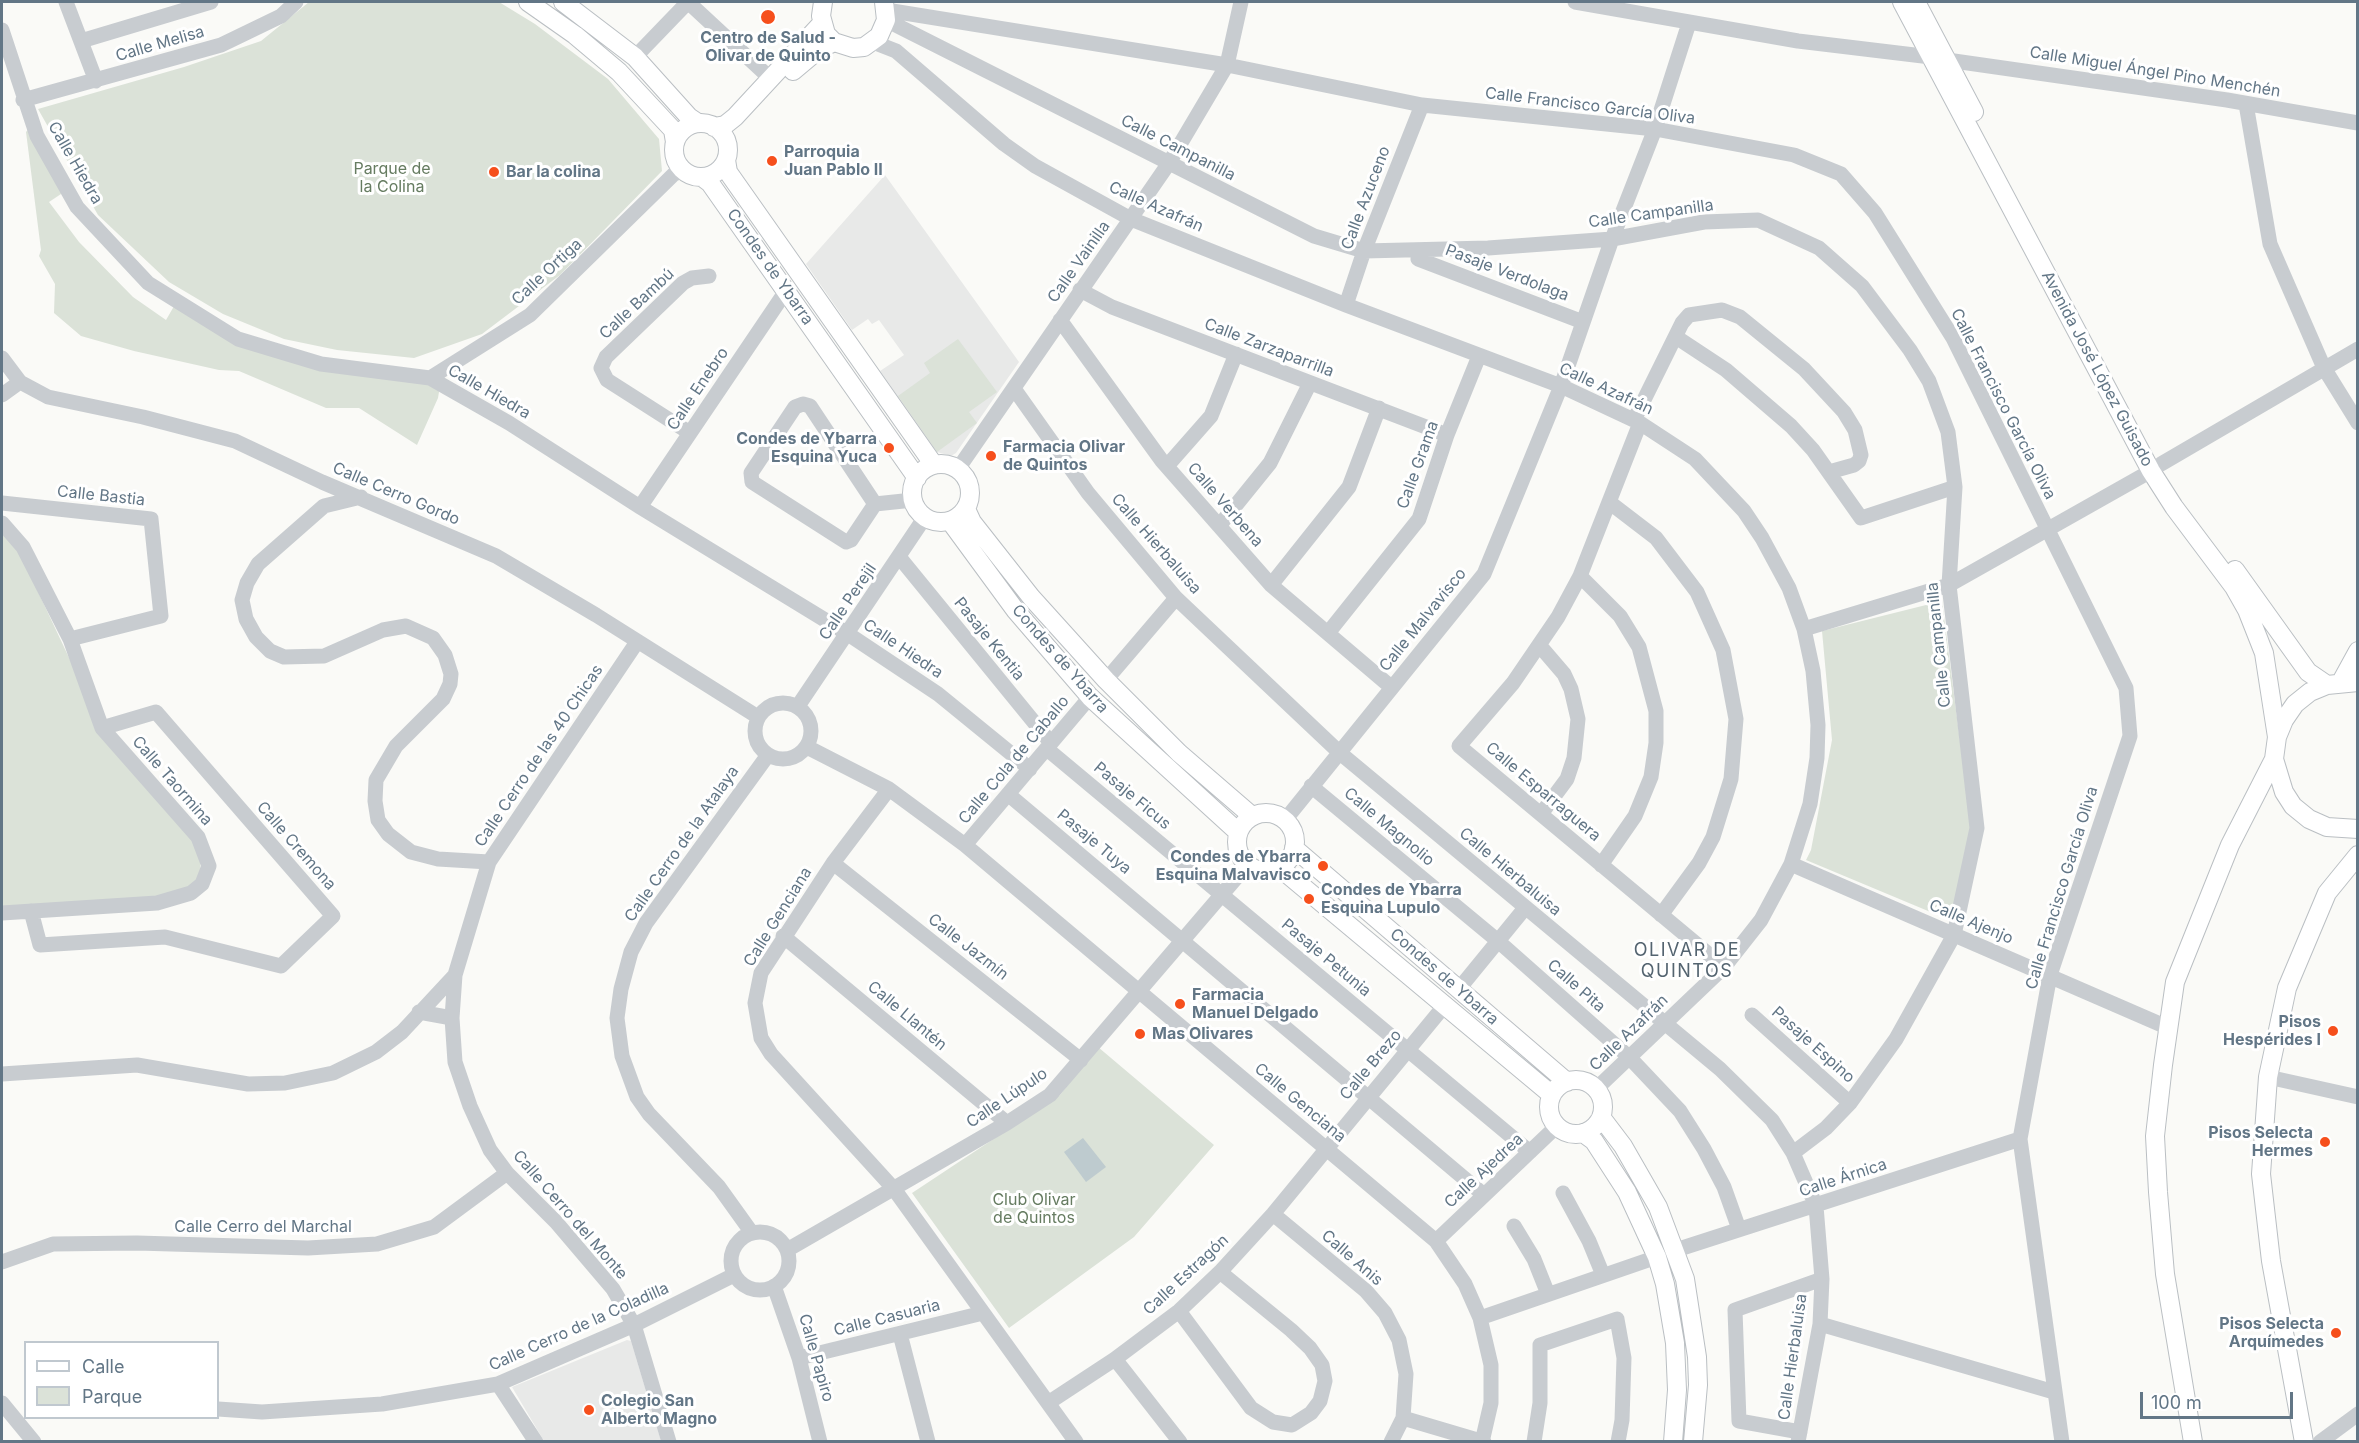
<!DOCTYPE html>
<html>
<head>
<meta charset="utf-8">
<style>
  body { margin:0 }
  #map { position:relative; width:2359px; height:1443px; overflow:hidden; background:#fafaf7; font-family:Inter,sans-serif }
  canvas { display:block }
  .frame { position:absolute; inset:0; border:3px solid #627686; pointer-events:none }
  .legend { position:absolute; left:24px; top:1341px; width:195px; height:78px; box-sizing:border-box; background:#fff; border:2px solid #c0c8cf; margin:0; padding:8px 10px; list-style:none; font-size:18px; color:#627686 }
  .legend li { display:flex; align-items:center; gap:12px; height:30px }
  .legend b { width:30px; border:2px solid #c0c8cf }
  .scale { position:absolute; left:2140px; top:1392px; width:153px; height:27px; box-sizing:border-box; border:3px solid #627686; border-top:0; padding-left:8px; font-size:18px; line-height:21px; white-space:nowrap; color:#627686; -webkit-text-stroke:4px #fff; paint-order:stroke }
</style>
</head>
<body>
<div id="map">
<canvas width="2359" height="1443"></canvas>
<div class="frame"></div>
<ul class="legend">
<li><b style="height:8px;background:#fff"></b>Calle</li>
<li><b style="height:16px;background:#dbe2d8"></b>Parque</li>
</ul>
<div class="scale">100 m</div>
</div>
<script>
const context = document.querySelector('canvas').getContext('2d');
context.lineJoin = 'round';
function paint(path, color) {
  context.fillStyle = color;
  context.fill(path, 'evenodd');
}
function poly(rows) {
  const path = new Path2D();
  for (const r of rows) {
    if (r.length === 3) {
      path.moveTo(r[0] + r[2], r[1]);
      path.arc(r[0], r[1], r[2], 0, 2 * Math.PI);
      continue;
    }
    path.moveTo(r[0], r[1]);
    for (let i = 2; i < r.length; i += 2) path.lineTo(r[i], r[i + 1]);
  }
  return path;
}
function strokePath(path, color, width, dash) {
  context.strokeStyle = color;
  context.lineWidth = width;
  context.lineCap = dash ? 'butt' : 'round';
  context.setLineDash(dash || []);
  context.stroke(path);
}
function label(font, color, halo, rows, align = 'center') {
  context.font = font + ' Inter,sans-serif';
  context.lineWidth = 6;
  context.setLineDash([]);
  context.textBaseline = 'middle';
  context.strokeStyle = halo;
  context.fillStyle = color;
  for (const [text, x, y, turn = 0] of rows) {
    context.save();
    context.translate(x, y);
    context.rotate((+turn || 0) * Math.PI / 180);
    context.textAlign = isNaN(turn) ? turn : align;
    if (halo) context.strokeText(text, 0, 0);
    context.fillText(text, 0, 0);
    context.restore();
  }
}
paint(poly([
  [885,175,1019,362,956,453,951,456,937,452,880,371,904,355,879,320,872,324,868,319,852,330,806,264],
  [627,1340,631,1341,661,1441,544,1441,512,1387]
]), '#e8e9e8');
paint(poly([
  [309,2,499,2,535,24,608,79,659,139,662,171,560,275,482,334,414,358,337,350,284,339,223,314,169,282,98,215,38,109,184,67,261,41],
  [32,125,67,190,49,202,79,242,133,297,166,320,177,301,238,339,440,386,438,398,417,445,359,408,326,408,239,371,219,370,134,351,81,336,54,313,55,284,39,256,41,250,26,132],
  [958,339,997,392,969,412,977,423,937,452,898,396,930,373,924,363],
  [2,532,18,549,102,728,198,837,202,884,191,893,2,911],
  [1942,601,1971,827,1952,921,1806,860,1811,850,1832,740,1822,631],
  [1098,1047,1214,1145,1134,1237,1009,1328,912,1193,1060,1095]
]), '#dbe2d8');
paint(poly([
  [1083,1138,1106,1167,1086,1182,1064,1152]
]), '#becbcf');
const major = poly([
  [528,2,575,35,619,72,673,130,675,142],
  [563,2,635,57,689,117,698,123],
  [823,2,821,16,826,34,834,42,853,48,864,47,879,36,886,20,884,2],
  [1902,2,2151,471,2174,507,2234,587,2247,610,2264,653,2277,737],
  [1916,2,1974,112],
  [793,71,818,50,834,42],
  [701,150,27],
  [714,127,725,125,735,117,822,23],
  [726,160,728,172,934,465],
  [702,177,710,183,917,478],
  [941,493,29],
  [966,509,972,522,1031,597,1106,680,1179,753,1252,816],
  [950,521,1016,611,1090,697,1238,832],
  [2235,570,2308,672,2327,685],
  [2341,682,2358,651],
  [2358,682,2327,685,2310,692,2295,704,2284,720,2277,737,2274,759,2284,792,2293,806,2309,819,2327,827,2358,829],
  [1266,842,29],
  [1294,848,1567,1082],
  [1279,867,1552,1095],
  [1576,1107,27],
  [1601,1117,1623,1146,1658,1207,1685,1279,1697,1357,1698,1385,1693,1442],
  [1583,1133,1594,1141,1627,1192,1657,1257,1665,1284,1675,1343,1677,1390,1673,1442],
  [2193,1442,2165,1274,2158,1192,2155,1136,2163,1065,2175,982,2230,845,2274,759],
  [2304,1442,2271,1261,2261,1174,2268,1077,2287,988,2327,893,2358,855]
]);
strokePath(major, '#babfc3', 20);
strokePath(poly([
  [66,2,96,81],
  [688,2,771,79],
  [1575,2,1798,41,1931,57],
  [886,10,1227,65,1422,105,1655,129,1794,155,1841,174,1875,213,1953,338,2126,688,2130,736,2050,975,2020,1139,2062,1442],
  [886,20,1314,236,1364,251,1488,248,1612,239,1704,222,1758,220,1819,248,1862,286,1910,350,1929,381,1948,432,1955,487,1949,585,1977,828,1954,935,1896,1039,1850,1103,1826,1128,1793,1153],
  [2,30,37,136,77,207,148,283,238,339,321,364,430,378,509,423,640,507,848,634,938,694,1030,769],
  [81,41,211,2],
  [873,42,896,51,1004,144,1035,166,1131,219,1346,305,1561,386,1640,423,1695,459,1744,511,1762,538,1789,588,1804,629,1813,671,1818,725,1817,758,1810,804,1791,864,1761,920,1724,967,1596,1089],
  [635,57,688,2],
  [1947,60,2227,100,2358,123],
  [23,100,221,45,281,16,296,2],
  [2246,104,2270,244,2324,368,2358,423],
  [1418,259,1583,322],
  [1080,290,1112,307,1447,435],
  [1346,305,1364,251,1422,105],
  [1060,320,1162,461,1271,585,1391,687],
  [1676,337,1726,370,1791,426,1813,450,1861,518,1955,487],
  [2,358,20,382,48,397,143,417,235,441,322,482,496,556,596,615,758,717],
  [430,378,530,315,674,174,684,170],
  [1015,390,1088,493,1176,598,1340,753,1720,1069,1772,1120,1793,1153,1816,1206,1822,1279,1820,1324,1798,1442],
  [2,395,20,382],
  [1634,420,1682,323,1689,315,1722,310,1740,317,1804,369,1844,412,1855,430,1861,455,1859,461,1854,465,1829,472],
  [1640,423,1580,576,1558,617,1513,683,1459,746,1724,967],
  [690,433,607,380,601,368,606,357,683,283,692,278,709,276],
  [2161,464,2358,349],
  [1167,466,1211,416,1236,354],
  [960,472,960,466,1169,163,1227,65,1241,2],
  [361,497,324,506,258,564,247,583,242,600,246,619,256,637,270,651,284,657,324,656,383,630,406,626,433,638,445,655,451,674,450,684,443,699,396,746,376,780,375,801,378,820,388,834,411,852,438,859,489,862],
  [1609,502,1656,538,1697,592,1723,650,1736,719,1731,779,1713,837,1699,863,1661,915],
  [2,503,151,519,161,616,70,639],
  [875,504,810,406,803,404,795,407,751,473,752,482,846,542,851,540,875,504,913,500],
  [640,507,786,291],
  [2,523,23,547,70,639,102,728,198,837,209,866,202,884,191,893,157,903,2,913],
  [1219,526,1270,463,1310,383],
  [900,558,1051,743],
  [1580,576,1620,616,1639,647,1656,711,1656,743,1651,777,1635,816,1601,865],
  [1271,585,1349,487,1379,408],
  [1804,629,1949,585,2151,471],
  [1328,633,1419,519,1447,435,1479,356],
  [1540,646,1564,674,1571,689,1578,719,1574,758,1567,779,1541,814],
  [1106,680,1176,598],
  [783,731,28],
  [798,706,925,517],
  [807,747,889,789,833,863,761,973,755,1003,761,1038,771,1054,894,1189,1076,1442],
  [1047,749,1530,1152],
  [1311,786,1498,941,1629,1057,1680,1111,1704,1149,1724,1187,1739,1229],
  [889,789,965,845,1436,1241,1465,1284,1480,1318,1491,1365,1491,1403,1482,1442],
  [1009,795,1484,1195],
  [1285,820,1484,574,1561,386,1612,239,1655,129,1689,23],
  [965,845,1090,697],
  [833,863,1081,1060],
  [1791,864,2169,1028],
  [31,911,40,945,165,937,281,966,333,916,156,712,102,728],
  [783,936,1007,1123],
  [455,975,452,1018,455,1062,470,1106,490,1150,507,1173,556,1222,613,1289,634,1325,669,1442],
  [1458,990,1525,908],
  [419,1012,452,1018],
  [1752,1015,1850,1103],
  [2,1074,137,1065,248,1084,285,1083,333,1073,376,1052,402,1032,455,975,489,862,637,642],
  [2268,1077,2358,1097],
  [1563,1193,1589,1241,1603,1275],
  [1273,1214,1366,1291,1385,1313,1399,1340,1406,1374,1403,1418,1391,1442],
  [1514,1226,1534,1259,1548,1294],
  [760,1261,29],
  [752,1233,719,1187,649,1114,637,1097,622,1056,617,1018,621,989,631,952,646,923,768,755],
  [1436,1241,1557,1126],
  [787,1250,1007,1123,1050,1095,1248,864],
  [1676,1250,2020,1139],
  [2,1262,53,1244,137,1243,308,1248,377,1244,434,1227,507,1173],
  [774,1286,799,1358,820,1442],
  [1179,1311,1251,1408,1273,1422,1292,1425,1311,1413,1320,1401,1325,1381,1322,1365,1310,1348,1291,1330,1220,1272],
  [1480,1318,1657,1257],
  [1820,1324,2054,1392],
  [900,1334,928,1442],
  [799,1358,983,1313],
  [1115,1359,1180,1442],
  [498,1384,536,1442],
  [2,1403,34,1442],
  [1048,1403,1115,1359,1179,1311,1220,1272,1273,1214,1445,1005],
  [218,1409,262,1412,382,1404,498,1384,634,1325,734,1275],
  [1403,1418,1484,1442],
  [1800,1432,1739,1421,1735,1310,1822,1279],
  [1534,1442,1540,1403,1540,1345,1617,1319,1624,1358,1622,1420,1618,1442],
  [2320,1442,2358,1414]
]), '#c8ccd0', 15);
strokePath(major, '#fff', 18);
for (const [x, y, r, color] of [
  [768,17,8,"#f64f1c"],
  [772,161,6,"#f64f1c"],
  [494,172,6,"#f64f1c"],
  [889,448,6,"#f64f1c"],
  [991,456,6,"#f64f1c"],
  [1323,866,6,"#f64f1c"],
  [1309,899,6,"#f64f1c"],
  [1180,1004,6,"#f64f1c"],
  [2333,1031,6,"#f64f1c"],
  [1140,1034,6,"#f64f1c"],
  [2325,1142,6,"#f64f1c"],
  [2336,1333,6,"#f64f1c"],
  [589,1410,6,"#f64f1c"]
]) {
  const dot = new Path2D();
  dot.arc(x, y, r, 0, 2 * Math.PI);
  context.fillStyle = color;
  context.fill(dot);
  strokePath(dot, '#fff', 2);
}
label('bold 16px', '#627686', '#fff', [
  ["Centro de Salud -",768,38,"center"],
  ["Olivar de Quinto",768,56,"center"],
  ["Parroquia",784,152],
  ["Juan Pablo II",784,170],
  ["Bar la colina",506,172],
  ["Condes de Ybarra",877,439,"right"],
  ["Esquina Yuca",877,457,"right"],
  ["Farmacia Olivar",1003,447],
  ["de Quintos",1003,465],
  ["Condes de Ybarra",1311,857,"right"],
  ["Esquina Malvavisco",1311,875,"right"],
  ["Condes de Ybarra",1321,890],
  ["Esquina Lupulo",1321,908],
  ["Farmacia",1192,995],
  ["Manuel Delgado",1192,1013],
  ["Pisos",2321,1022,"right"],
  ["Hespérides I",2321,1040,"right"],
  ["Mas Olivares",1152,1034],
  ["Pisos Selecta",2313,1133,"right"],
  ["Hermes",2313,1151,"right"],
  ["Pisos Selecta",2324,1324,"right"],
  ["Arquímedes",2324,1342,"right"],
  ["Colegio San",601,1401],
  ["Alberto Magno",601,1419]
], 'left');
label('16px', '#627686', '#fff', [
  ["Calle Melisa",160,44,-16],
  ["Calle Miguel Ángel Pino Menchén",2155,72,9],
  ["Calle Francisco García Oliva",1590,106,7],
  ["Calle Campanilla",1178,148,27],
  ["Calle Hiedra",75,163,60],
  ["Calle Azuceno",1366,198,-69],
  ["Calle Azafrán",1156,207,24],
  ["Calle Campanilla",1651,214,-8],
  ["Calle Vainilla",1079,262,-55],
  ["Condes de Ybarra",770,267,55],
  ["Calle Ortiga",547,272,-43],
  ["Pasaje Verdolaga",1507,273,21],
  ["Calle Bambú",637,304,-43],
  ["Calle Zarzaparrilla",1269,348,21],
  ["Avenida José López Guisado",2097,369,62],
  ["Calle Enebro",698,389,-56],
  ["Calle Azafrán",1606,389,25],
  ["Calle Hiedra",489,392,30],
  ["Calle Francisco García Oliva",2003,404,63],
  ["Calle Grama",1418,465,-70],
  ["Calle Cerro Gordo",396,494,23],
  ["Calle Bastia",101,496,6],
  ["Calle Verbena",1225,505,49],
  ["Calle Hierbaluisa",1156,544,49],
  ["Calle Perejil",848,602,-56],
  ["Calle Malvavisco",1423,620,-51],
  ["Pasaje Kentia",989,639,51],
  ["Calle Campanilla",1939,645,-96],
  ["Calle Hiedra",903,649,34],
  ["Condes de Ybarra",1060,659,49],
  ["Calle Cerro de las 40 Chicas",539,756,-56],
  ["Calle Cola de Caballo",1014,760,-50],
  ["Calle Taormina",172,781,49],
  ["Calle Esparraguera",1543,792,40],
  ["Pasaje Ficus",1132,796,40],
  ["Calle Magnolio",1389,827,40],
  ["Pasaje Tuya",1094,842,40],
  ["Calle Cerro de la Atalaya",682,844,-55],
  ["Calle Cremona",296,846,49],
  ["Calle Hierbaluisa",1510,872,40],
  ["Calle Francisco García Oliva",2062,888,-73],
  ["Calle Genciana",778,917,-58],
  ["Calle Ajenjo",1971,922,23],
  ["Calle Jazmín",968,947,38],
  ["Pasaje Petunia",1326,958,40],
  ["Condes de Ybarra",1444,977,41],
  ["Calle Pita",1576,986,41],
  ["Calle Llantén",907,1016,40],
  ["Calle Azafrán",1629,1033,-44],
  ["Pasaje Espino",1813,1045,42],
  ["Calle Brezo",1371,1065,-50],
  ["Calle Lúpulo",1007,1098,-34],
  ["Calle Genciana",1300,1103,40],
  ["Calle Ajedrea",1484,1171,-43],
  ["Calle Árnica",1843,1178,-18],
  ["Calle Cerro del Monte",570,1215,49],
  ["Calle Cerro del Marchal",263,1227],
  ["Calle Anis",1352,1258,41],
  ["Calle Estragón",1186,1275,-43],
  ["Calle Casuaria",887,1318,-14],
  ["Calle Cerro de la Coladilla",579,1327,-24],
  ["Calle Hierbaluisa",1793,1357,-82],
  ["Calle Papiro",816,1358,74]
]);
label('16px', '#667c61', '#fff', [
  ["Parque de",392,169],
  ["la Colina",392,187],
  ["Club Olivar",1034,1200],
  ["de Quintos",1034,1218]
]);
context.letterSpacing = '1.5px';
label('18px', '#546470', '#fff', [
  ["OLIVAR DE",1687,951],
  ["QUINTOS",1687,972]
]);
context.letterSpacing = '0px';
</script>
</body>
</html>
